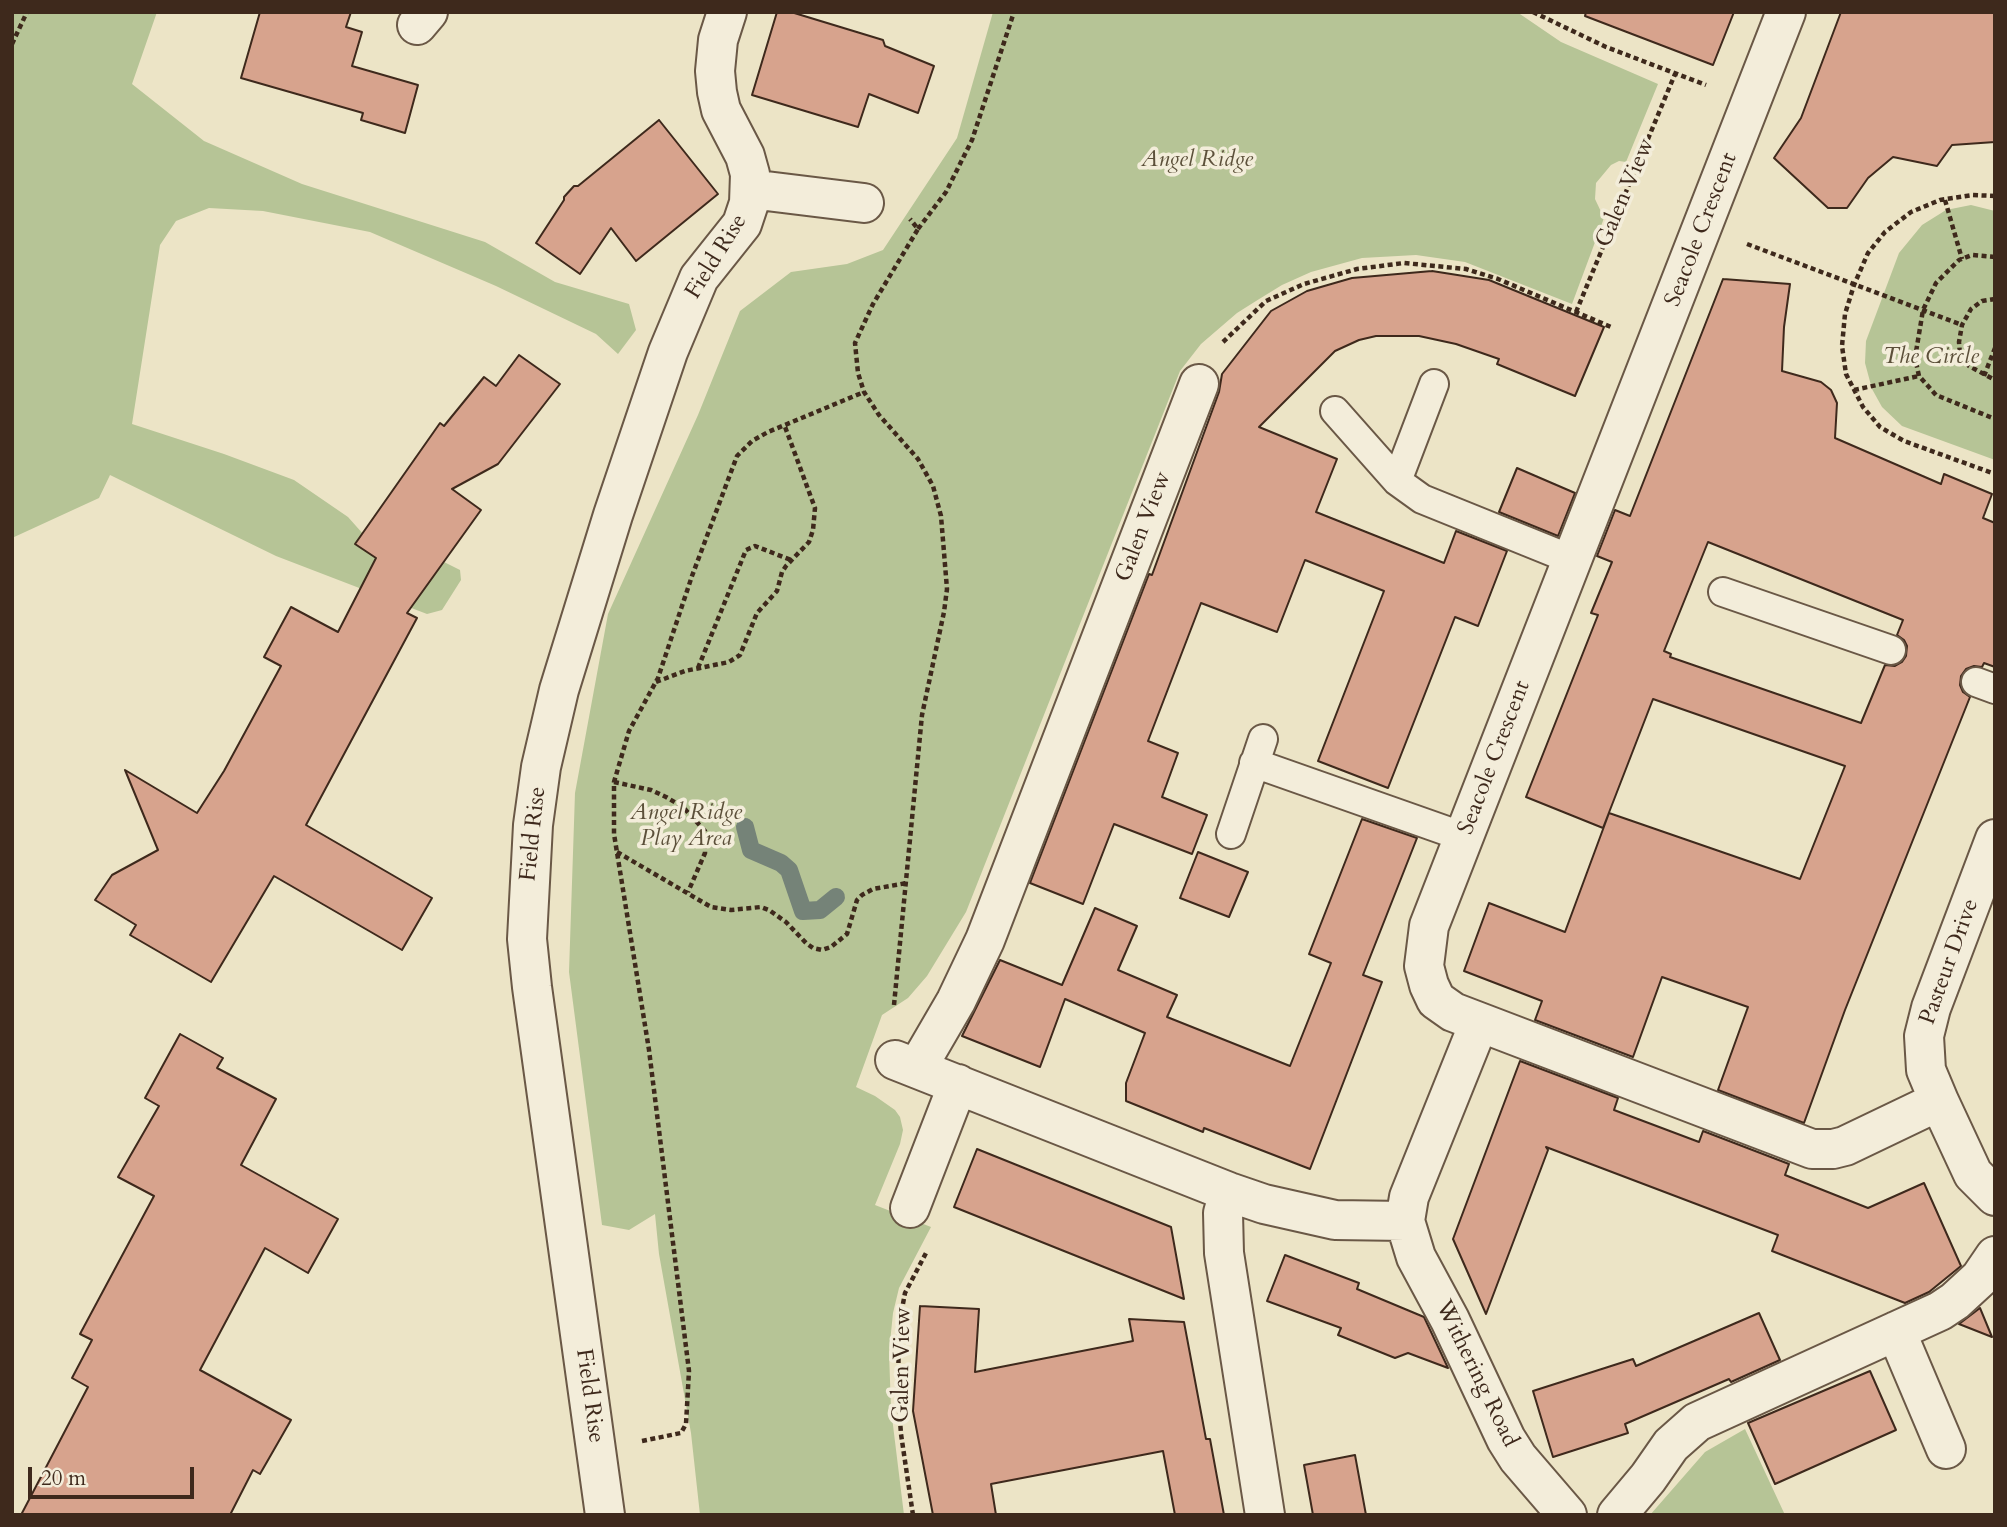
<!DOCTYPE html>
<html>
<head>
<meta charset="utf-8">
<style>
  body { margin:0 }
  #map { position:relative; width:2007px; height:1527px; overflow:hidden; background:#ece4c6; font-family:Cardo,serif }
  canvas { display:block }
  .frame { position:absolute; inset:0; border:14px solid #3e291c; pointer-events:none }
  .scale { position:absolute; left:28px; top:1467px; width:166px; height:32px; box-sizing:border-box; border:4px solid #3e291c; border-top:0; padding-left:9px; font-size:21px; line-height:24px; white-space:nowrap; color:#3e291c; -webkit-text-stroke:5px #f3edda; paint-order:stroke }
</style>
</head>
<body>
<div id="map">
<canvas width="2007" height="1527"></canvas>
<div class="frame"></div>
<div class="scale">20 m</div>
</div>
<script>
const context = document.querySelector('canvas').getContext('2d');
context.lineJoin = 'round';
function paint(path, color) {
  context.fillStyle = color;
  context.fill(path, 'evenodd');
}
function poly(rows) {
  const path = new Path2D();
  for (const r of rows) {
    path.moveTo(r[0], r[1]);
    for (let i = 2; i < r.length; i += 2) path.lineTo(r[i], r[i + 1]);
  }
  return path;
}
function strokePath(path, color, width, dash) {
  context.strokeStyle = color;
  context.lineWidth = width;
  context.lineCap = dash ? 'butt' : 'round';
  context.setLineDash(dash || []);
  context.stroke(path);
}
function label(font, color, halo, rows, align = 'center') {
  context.font = font + ' Cardo,serif';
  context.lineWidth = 7;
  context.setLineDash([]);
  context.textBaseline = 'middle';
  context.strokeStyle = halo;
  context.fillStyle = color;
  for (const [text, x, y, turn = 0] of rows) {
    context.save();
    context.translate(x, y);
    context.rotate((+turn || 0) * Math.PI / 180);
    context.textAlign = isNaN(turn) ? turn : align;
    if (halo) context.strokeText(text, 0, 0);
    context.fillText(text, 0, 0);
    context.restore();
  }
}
paint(poly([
  [12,12,157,12,132,84,204,141,302,184,485,242,555,282,629,304,636,330,618,354,596,334,496,286,370,232,263,211,209,208,176,221,160,245,132,424,224,454,294,480,348,517,380,553,430,555,460,570,461,580,442,610,427,614,276,556,110,475,99,498,12,538],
  [993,12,1517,12,1561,42,1658,84,1626,162,1619,161,1611,165,1596,183,1595,199,1604,218,1572,304,1465,262,1416,255,1362,258,1311,272,1282,285,1256,301,1237,313,1201,344,1180,371,966,912,927,976,908,998,882,1015,856,1087,875,1096,895,1110,900,1117,903,1130,900,1144,875,1205,931,1227,899,1288,893,1313,889,1352,891,1409,904,1515,700,1515,691,1433,659,1254,655,1214,629,1230,602,1225,569,972,575,793,608,614,698,415,740,311,791,272,847,264,883,250,957,138],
  [1971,205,1995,211,1995,460,1902,426,1882,407,1872,389,1865,363,1866,341,1899,253,1922,225,1946,210],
  [1745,1429,1785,1515,1650,1515,1705,1452]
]), '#b6c496');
strokePath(poly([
  [745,827,751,850,781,863,789,870,803,911,820,910,836,897]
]), '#758378', 18);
const building = poly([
  [260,12,351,12,346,27,362,32,352,66,418,85,405,133,361,120,363,113,241,78,260,12],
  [777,12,791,12,883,40,885,46,934,66,918,113,869,94,858,127,752,95,777,12],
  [1586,12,1734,12,1713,65,1585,16,1586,12],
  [1841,12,1995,12,1995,142,1952,145,1937,166,1893,157,1868,178,1847,208,1828,208,1774,158,1801,118,1841,12],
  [659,120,718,194,636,261,611,228,580,274,536,243,564,200,564,197,574,186,578,186,659,120],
  [1432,271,1489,280,1604,327,1575,396,1497,364,1499,359,1456,344,1419,336,1376,336,1359,340,1335,351,1259,427,1337,459,1316,512,1444,563,1456,531,1507,551,1478,626,1455,617,1388,788,1318,761,1384,591,1305,560,1277,632,1201,603,1148,741,1178,753,1162,797,1207,815,1192,854,1114,824,1083,904,1030,883,1149,574,1152,575,1219,392,1222,374,1271,311,1307,291,1352,278,1432,271],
  [1723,279,1790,284,1784,327,1782,371,1821,382,1831,390,1837,403,1835,438,1941,484,1944,474,1992,494,1983,518,1995,523,1995,667,1984,663,1982,667,1974,666,1966,669,1961,676,1960,685,1963,692,1970,697,1845,1010,1804,1123,1718,1090,1748,1007,1662,977,1633,1057,1535,1020,1542,1001,1464,971,1489,903,1565,932,1609,813,1800,879,1845,766,1653,699,1603,828,1526,797,1598,615,1591,613,1612,562,1597,556,1615,510,1630,516,1723,279],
  [1708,542,1903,620,1897,635,1904,640,1907,646,1906,656,1902,662,1895,666,1885,665,1861,723,1670,657,1671,654,1664,651,1708,542],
  [519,355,560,384,498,464,452,489,481,510,407,613,417,618,306,825,432,898,402,950,274,876,211,982,130,935,136,925,95,900,112,875,158,850,125,770,197,813,224,771,281,666,264,657,291,607,338,632,376,558,355,544,440,423,444,426,484,377,496,386,519,355],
  [1517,468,1575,493,1558,536,1499,512,1517,468],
  [1362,819,1417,838,1363,975,1382,982,1310,1169,1204,1128,1203,1132,1126,1101,1126,1083,1145,1033,1065,999,1040,1067,962,1036,1000,960,1062,985,1095,908,1137,926,1118,970,1177,995,1167,1017,1290,1066,1331,963,1309,954,1362,819],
  [1198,852,1248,872,1229,917,1180,898,1198,852],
  [180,1034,223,1058,217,1068,276,1099,241,1165,338,1219,308,1273,265,1248,200,1370,291,1420,260,1474,253,1470,230,1515,21,1515,88,1387,72,1378,92,1340,80,1334,154,1196,118,1177,159,1106,145,1098,180,1034],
  [1520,1061,1618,1098,1614,1110,1699,1142,1703,1131,1789,1164,1785,1175,1868,1208,1924,1183,1961,1266,1929,1292,1905,1303,1772,1251,1778,1235,1546,1147,1548,1150,1486,1314,1453,1239,1520,1061],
  [977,1149,1171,1227,1184,1299,954,1207,977,1149],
  [1285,1255,1359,1283,1357,1289,1424,1317,1448,1368,1408,1353,1395,1358,1338,1335,1341,1328,1267,1301,1285,1255],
  [920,1306,979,1309,975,1372,1133,1341,1129,1319,1184,1322,1206,1439,1210,1439,1224,1515,1175,1515,1163,1451,991,1484,996,1515,933,1515,913,1411,920,1306],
  [1980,1308,1992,1337,1959,1324,1980,1308],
  [1759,1313,1780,1360,1731,1382,1729,1379,1625,1424,1628,1433,1553,1457,1533,1391,1633,1359,1636,1366,1759,1313],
  [1870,1371,1896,1430,1775,1484,1748,1423,1870,1371],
  [1355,1455,1366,1515,1313,1515,1304,1465,1355,1455]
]);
paint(building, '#d7a38d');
strokePath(building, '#3e291c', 2);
const lane = poly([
  [1335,411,1397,481,1422,499,1573,560],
  [1397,481,1434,384],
  [1723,592,1891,650],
  [1976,682,1995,689],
  [1254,763,1464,837],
  [1231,834,1263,739]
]);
const street = poly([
  [1786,12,1429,926,1424,966,1429,985,1436,1000,1453,1012,1812,1149,1833,1149,1845,1146,1939,1101],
  [417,25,428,12],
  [750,189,864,203],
  [1995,839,1931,1008,1924,1036,1926,1070,1939,1101,1973,1174,1995,1196],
  [895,1060,1229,1192,1264,1204,1335,1220,1405,1221,1409,1197,1479,1023],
  [917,1068,956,1001,985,940,1199,384],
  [1229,1192,1223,1213,1224,1253,1265,1515],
  [910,1208,958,1084],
  [1405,1221,1416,1257,1450,1320,1506,1439,1518,1458,1567,1515],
  [1896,1331,1946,1449],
  [605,1515,532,987,527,939,533,825,541,767,559,690,613,515,668,352,699,278,742,224,749,203,750,174,745,156,721,110,717,92,715,71,718,40,727,12],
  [1617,1515,1648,1478,1671,1445,1697,1422,1940,1311,1955,1301,1980,1278,1995,1256]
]);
strokePath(lane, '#6a5846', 32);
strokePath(street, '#6a5846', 42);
strokePath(poly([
  [1533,12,1606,47,1706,85],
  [12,44,27,12],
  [1995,196,1973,195,1940,200,1911,212,1885,232,1868,253,1854,285,1845,314,1842,346,1846,374,1863,407,1880,427,1904,441,1995,474],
  [1945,200,1962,259],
  [918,229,946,192,972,140,1014,12],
  [1747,244,1962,325],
  [1995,257,1972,255,1959,260,1936,283,1923,310,1915,358,1919,376,1936,395,1995,419],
  [1995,299,1982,301,1971,309,1962,325,1959,342,1960,355,1969,366,1995,380],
  [1576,312,1675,74],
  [1223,342,1266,301,1304,284,1357,269,1404,263,1466,269,1498,279,1611,327],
  [1984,376,1995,348],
  [1854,390,1919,376],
  [698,668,746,550,755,546,791,560],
  [656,682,685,671,729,662,740,655,757,613,777,591,782,572,786,566,809,542,813,530,815,508,784,424],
  [614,782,651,790,666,797,683,807,705,831,705,853,688,892],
  [617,852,711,907,731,910,761,907,769,910,786,922,806,943,813,948,822,950,831,947,847,934,857,900,862,895,873,889,907,883],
  [894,1005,922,715,944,612,947,589,941,516,933,486,918,459,879,415,864,392,858,373,855,343,873,304,918,229,910,219],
  [642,1441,681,1433,686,1424,689,1371,649,1050,614,834,614,782,629,731,658,678,692,576,737,456,752,441,768,432,864,392],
  [913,1515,901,1434,898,1393,899,1325,905,1293,926,1253]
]), '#3e291c', 4.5, [5, 3.5]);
strokePath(lane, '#f3edda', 28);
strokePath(street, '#f3edda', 38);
label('italic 23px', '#5c503a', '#f3edda', [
  ["Angel Ridge",1197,161],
  ["The Circle",1931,358],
  ["Angel Ridge",686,814],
  ["Play Area",686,840]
]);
label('23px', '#3e291c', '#f3edda', [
  ["Galen View",1626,193,-67],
  ["Seacole Crescent",1702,230,-69],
  ["Field Rise",717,257,-58],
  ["Galen View",1144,527,-69],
  ["Seacole Crescent",1495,758,-69],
  ["Field Rise",534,834,-84],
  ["Pasteur Drive",1950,962,-70],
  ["Galen View",903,1365,-89],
  ["Withering Road",1476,1374,64],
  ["Field Rise",589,1396,82]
]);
</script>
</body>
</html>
